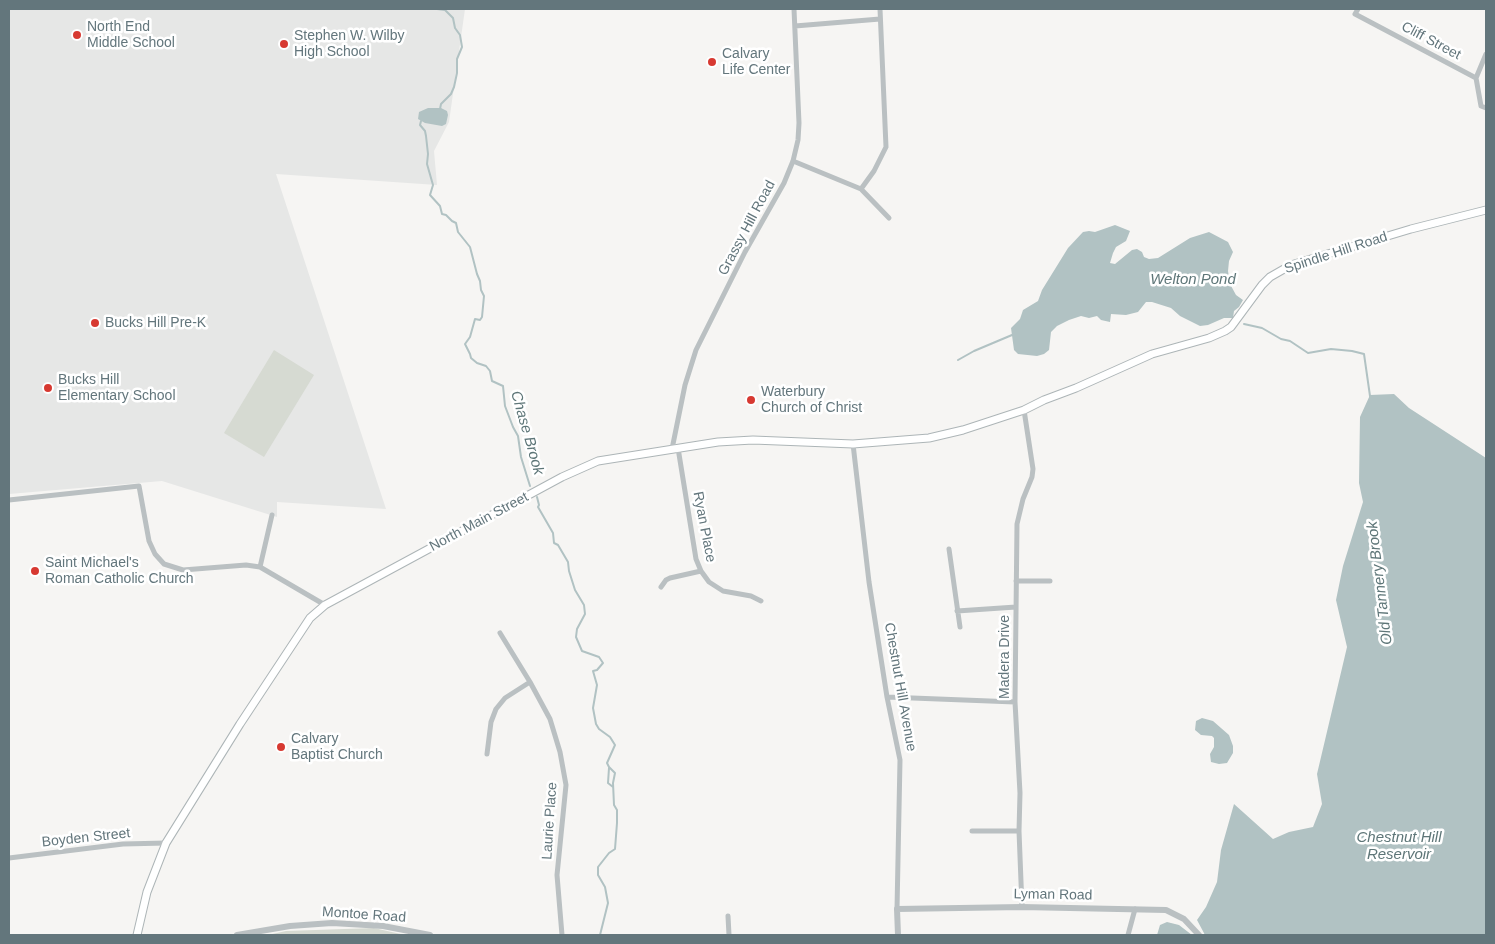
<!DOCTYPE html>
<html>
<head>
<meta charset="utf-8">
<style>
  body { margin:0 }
  #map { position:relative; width:1495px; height:944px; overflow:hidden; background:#f6f5f3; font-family:Arial,sans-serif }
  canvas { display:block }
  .frame { position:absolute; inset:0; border:10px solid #63767c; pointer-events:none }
</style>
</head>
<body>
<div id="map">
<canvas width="1495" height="944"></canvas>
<div class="frame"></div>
</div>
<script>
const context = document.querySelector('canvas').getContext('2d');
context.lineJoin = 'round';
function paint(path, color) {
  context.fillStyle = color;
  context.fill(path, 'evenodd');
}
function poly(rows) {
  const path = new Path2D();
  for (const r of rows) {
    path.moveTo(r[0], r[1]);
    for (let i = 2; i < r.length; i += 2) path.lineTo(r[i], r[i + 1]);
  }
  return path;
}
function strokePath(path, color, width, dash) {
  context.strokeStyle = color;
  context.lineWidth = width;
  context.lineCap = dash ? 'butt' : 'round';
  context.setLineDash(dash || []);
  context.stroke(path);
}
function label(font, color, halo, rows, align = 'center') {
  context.font = font + ' Arial,sans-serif';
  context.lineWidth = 5;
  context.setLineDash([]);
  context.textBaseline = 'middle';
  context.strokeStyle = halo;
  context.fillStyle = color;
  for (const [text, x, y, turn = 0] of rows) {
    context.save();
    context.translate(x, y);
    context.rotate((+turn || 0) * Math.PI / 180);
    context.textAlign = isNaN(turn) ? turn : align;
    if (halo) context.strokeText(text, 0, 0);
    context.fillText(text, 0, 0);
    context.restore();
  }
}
paint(poly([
  [9,9,465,9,449,122,434,151,437,185,276,174,386,509,277,502,277,517,162,481,9,494]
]), '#e6e7e6');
paint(poly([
  [274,350,314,375,264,457,224,433],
  [374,928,405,935,268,935,286,931]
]), '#d6dad2');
paint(poly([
  [428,108,441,108,447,111,448,115,446,124,442,126,425,123,418,119,419,112],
  [1115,225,1130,231,1126,241,1116,247,1113,253,1110,263,1115,264,1132,250,1137,249,1142,252,1144,257,1149,259,1158,258,1190,238,1209,232,1228,242,1233,252,1229,261,1228,271,1230,284,1236,295,1243,300,1239,307,1234,311,1233,318,1224,318,1208,325,1200,326,1180,316,1171,308,1152,302,1146,302,1138,312,1126,315,1111,314,1110,322,1101,320,1097,316,1089,318,1081,316,1069,320,1057,326,1051,332,1049,350,1044,354,1037,356,1018,354,1014,350,1011,328,1020,319,1023,310,1038,301,1042,290,1068,248,1083,232,1089,231,1095,232],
  [1394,394,1409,408,1486,458,1486,935,1205,935,1197,920,1206,907,1217,882,1221,850,1234,804,1273,839,1289,832,1313,827,1322,804,1317,774,1347,647,1336,600,1343,566,1363,502,1359,483,1360,417,1370,395],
  [1202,718,1213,721,1229,735,1233,746,1233,753,1227,763,1219,764,1211,762,1210,754,1214,747,1214,738,1212,736,1201,735,1195,730,1196,721],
  [1167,922,1179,925,1192,935,1157,935,1160,925]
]), '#b1c2c3');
strokePath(poly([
  [437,9,445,10,453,18,455,28,460,35,462,47,457,59,457,73,454,87,451,94,441,104,440,109],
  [421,121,420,125,425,131,426,136,428,154,427,164,433,185,430,195,440,206,442,214,446,215,452,221,456,223,458,232,470,247,477,274,480,281,481,290,484,296,482,317,480,320,475,319,470,337,465,344,470,354,471,358,477,363,486,366,490,371,492,381,503,386,505,406,513,427,518,436,521,457,530,486],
  [1244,324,1262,328,1281,339,1290,341,1308,353,1331,349,1352,351,1364,354,1370,396],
  [958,360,974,351,1012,335],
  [537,497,539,505,538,507,553,533,554,543,558,545,568,562,569,571,575,590,584,605,585,614,577,629,576,637,582,651,599,657,603,663,597,670,593,671,597,685,593,708,596,724,599,729,610,737,615,745,607,763,609,767,615,773,613,783,614,805,617,810,617,823,615,849,609,853,598,867,598,875,605,887,608,903,600,935],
  [609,768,608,783,613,787]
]), '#b1c2c3', 2);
const secondary = poly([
  [137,935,147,892,166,843,240,724,310,618,325,605,562,477,598,461,718,442,753,440,853,444,929,438,963,430,1024,410,1044,400,1076,388,1152,354,1209,338,1225,331,1231,327,1262,285,1270,277,1291,265,1411,229,1486,210]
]);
strokePath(secondary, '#adb5b7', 9);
strokePath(poly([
  [1358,9,1355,14,1476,78],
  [795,26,880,19],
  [1486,54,1476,78,1481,106,1486,108],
  [793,161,861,189,889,218],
  [861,189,874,171,886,147,880,9],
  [853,444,869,582,887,697,900,760,897,909],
  [678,448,696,559,701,571,709,582,723,591,751,596,761,601],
  [672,449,685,385,696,350,745,252,784,183,793,161,798,140,799,123,794,9],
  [9,500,139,486,149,541,155,554,164,564,183,570,246,565,260,567,325,605],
  [949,549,960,627],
  [260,567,272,515],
  [1016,581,1050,581],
  [661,587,666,580,670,578,701,571],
  [957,611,1016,607],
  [500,633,530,682,550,719,560,752,566,785,557,875,562,935],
  [887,697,1015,702],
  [487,754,491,722,496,709,505,698,530,682],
  [972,831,1019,831],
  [9,858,123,844,166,843],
  [1022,907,1019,831,1020,793,1015,702,1017,524,1023,499,1032,477,1033,469,1024,410],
  [728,916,729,935],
  [1128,935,1135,909]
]), '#bac0c2', 5);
strokePath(poly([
  [237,935,290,926,332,923,383,926,430,935],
  [898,935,897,909,1022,907,1166,910,1184,919,1199,935]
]), '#bac0c2', 6);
strokePath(secondary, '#fff', 7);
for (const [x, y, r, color] of [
  [77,35,5,"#d73931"],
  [284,44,5,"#d73931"],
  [712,62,5,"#d73931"],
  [95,323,5,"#d73931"],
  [48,388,5,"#d73931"],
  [751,400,5,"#d73931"],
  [35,571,5,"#d73931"],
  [281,747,5,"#d73931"]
]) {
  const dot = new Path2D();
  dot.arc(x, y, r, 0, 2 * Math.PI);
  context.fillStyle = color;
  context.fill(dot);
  strokePath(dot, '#fff', 2);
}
label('14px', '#63767c', '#fff', [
  ["North End",87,27],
  ["Middle School",87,43],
  ["Stephen W. Wilby",294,36],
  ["High School",294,52],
  ["Calvary",722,54],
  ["Life Center",722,70],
  ["Bucks Hill Pre-K",105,323],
  ["Bucks Hill",58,380],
  ["Elementary School",58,396],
  ["Waterbury",761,392],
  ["Church of Christ",761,408],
  ["Saint Michael's",45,563],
  ["Roman Catholic Church",45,579],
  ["Calvary",291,739],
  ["Baptist Church",291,755]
], 'left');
label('14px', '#63767c', '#fff', [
  ["Cliff Street",1431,41,28],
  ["Grassy Hill Road",747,228,-62],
  ["Spindle Hill Road",1336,253,-18],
  ["North Main Street",479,522,-28],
  ["Ryan Place",704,527,79],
  ["Madera Drive",1005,657,-90],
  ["Chestnut Hill Avenue",900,687,80],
  ["Laurie Place",550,821,-86],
  ["Boyden Street",86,838,-6],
  ["Lyman Road",1053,895,1],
  ["Montoe Road",364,915,4]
]);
label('italic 15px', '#5e7678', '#fff', [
  ["Welton Pond",1193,280],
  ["Chase Brook",527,433,74],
  ["Old Tannery Brook",1380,583,-97],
  ["Chestnut Hill",1399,838],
  ["Reservoir",1399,855]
]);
</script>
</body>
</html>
